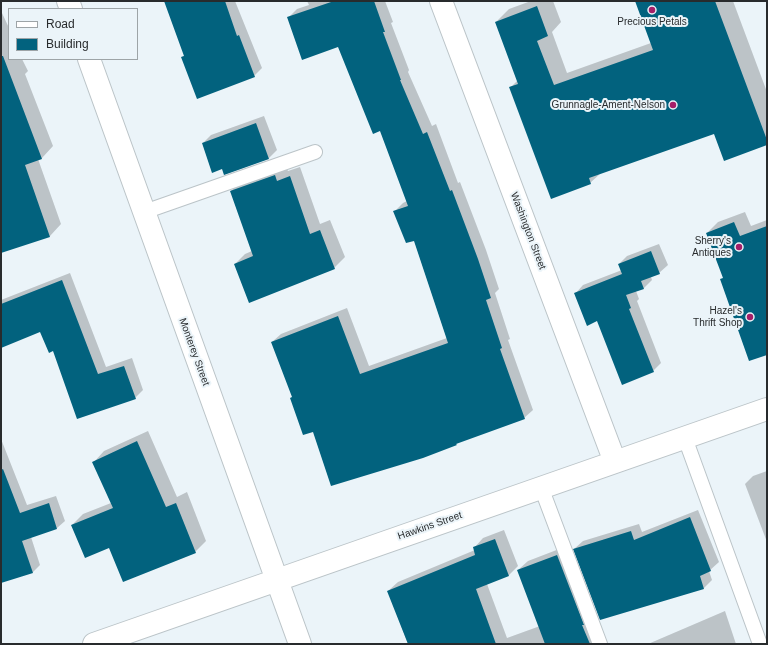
<!DOCTYPE html>
<html>
<head>
<meta charset="utf-8">
<style>
  body { margin:0 }
  #map { position:relative; width:768px; height:645px; overflow:hidden; background:#ebf4f9; font-family:Helvetica,sans-serif }
  canvas { display:block }
  .frame { position:absolute; inset:0; border:2px solid #282b2d; pointer-events:none }
  .legend { position:absolute; left:8px; top:8px; width:130px; height:52px; box-sizing:border-box; background:#ebf4f9; border:1px solid #9da4a7; margin:0; padding:5px 7px; list-style:none; font-size:12px; color:#282b2d }
  .legend li { display:flex; align-items:center; gap:8px; height:20px }
  .legend b { width:20px; border:1px solid #9da4a7 }
</style>
</head>
<body>
<div id="map">
<canvas width="768" height="645"></canvas>
<div class="frame"></div>
<ul class="legend">
<li><b style="height:5px;background:#fff"></b>Road</li>
<li><b style="height:11px;background:#02627e"></b>Building</li>
</ul>
</div>
<script>
const context = document.querySelector('canvas').getContext('2d');
context.lineJoin = 'round';
function paint(path, color) {
  context.fillStyle = color;
  context.fill(path, 'evenodd');
}
function poly(rows) {
  const path = new Path2D();
  for (const r of rows) {
    path.moveTo(r[0], r[1]);
    for (let i = 2; i < r.length; i += 2) path.lineTo(r[i], r[i + 1]);
  }
  return path;
}
function strokePath(path, color, width, dash) {
  context.strokeStyle = color;
  context.lineWidth = width;
  context.lineCap = dash ? 'butt' : 'round';
  context.setLineDash(dash || []);
  context.stroke(path);
}
function label(font, color, halo, rows, align = 'center') {
  context.font = font + ' Helvetica,sans-serif';
  context.lineWidth = 4;
  context.setLineDash([]);
  context.textBaseline = 'middle';
  context.strokeStyle = halo;
  context.fillStyle = color;
  for (const [text, x, y, turn = 0] of rows) {
    context.save();
    context.translate(x, y);
    context.rotate((+turn || 0) * Math.PI / 180);
    context.textAlign = isNaN(turn) ? turn : align;
    if (halo) context.strokeText(text, 0, 0);
    context.fillText(text, 0, 0);
    context.restore();
  }
}
paint(poly([
  [165,1,235,1,262,68,254,76,182,57,185,55],
  [307,1,385,1,393,22,391,23,409,70,408,72,432,126,436,124,458,183,460,182,486,250,499,289,495,293,510,339,508,340,533,410,524,418,459,442,456,444,422,457,313,430,293,396,272,342,281,334,347,308,369,366,447,338,414,239,395,211,403,203,407,201,380,130,339,46,289,17,297,9,309,5],
  [531,1,553,1,561,22,552,32,567,73,651,43,636,1,733,1,767,92,767,144,715,132,601,173,590,183,510,88,518,80,496,22,509,9],
  [2,13,9,28,9,59,22,59,28,71,25,74,53,146,42,158,38,159,61,224,50,236,1,252,1,14],
  [264,116,277,150,269,158,222,168,203,143,211,135],
  [285,165,288,171,300,167,320,224,330,220,345,257,334,268,235,264,245,254,252,251,231,191,241,181],
  [745,212,751,226,767,220,767,354,724,277,707,233,718,222],
  [659,244,668,265,659,273,651,277,652,280,644,288,636,291,639,299,637,301,661,363,653,371,598,320,575,294,583,285,622,270,619,264,627,256],
  [70,273,106,367,132,358,143,390,135,398,54,350,41,331,1,346,1,300],
  [148,431,177,497,187,492,206,541,195,552,110,547,72,525,83,514,111,503,94,462,104,451],
  [1,439,27,505,56,496,65,521,57,528,31,537,40,565,33,572,1,582],
  [767,471,767,542,745,484,753,476],
  [698,510,719,562,709,571,712,580,704,588,601,619,574,549,583,541,639,524,642,532],
  [504,530,518,566,509,575,487,584,507,638,540,626,518,570,528,561,567,546,602,644,408,644,388,591,398,582,475,550,474,548,483,538],
  [725,611,736,644,648,644]
]), '#0003');
paint(poly([
  [164,1,225,1,237,36,239,35,255,77,197,99,181,57,184,56],
  [334,1,374,1,385,32,383,32,401,80,400,80,423,134,427,132,450,191,452,190,478,259,491,298,486,300,502,348,500,349,525,419,456,444,457,445,423,458,331,486,313,432,303,435,290,398,292,397,271,342,338,316,360,374,448,343,414,241,406,243,393,211,408,206,380,131,373,134,338,47,302,60,287,17],
  [635,1,715,1,767,140,767,145,724,161,714,134,589,178,591,184,551,199,509,87,518,84,495,22,537,6,548,36,537,41,554,85,653,50],
  [1,56,3,56,42,159,25,165,50,237,1,253],
  [256,123,269,159,224,175,222,169,212,173,202,143],
  [275,175,277,181,290,176,310,234,320,230,335,269,249,303,234,264,253,256,230,191],
  [734,222,740,236,767,226,767,355,749,361,720,279,723,278,706,233],
  [651,251,660,274,641,281,644,289,626,295,631,308,629,309,654,372,622,385,597,321,587,326,574,293,622,274,618,264],
  [62,280,98,374,124,366,136,399,77,419,53,351,49,353,40,332,1,348,1,304],
  [137,441,166,507,176,503,196,553,123,582,109,548,85,558,71,525,113,508,92,462],
  [3,469,20,513,49,503,57,529,22,541,33,573,1,583,1,470],
  [690,517,711,571,700,576,704,589,600,620,573,549,631,531,634,540],
  [495,539,509,576,476,589,496,644,408,644,387,591,475,555,473,547],
  [557,555,584,625,582,625,590,644,545,644,517,570]
]), '#02627e');
const lane = poly([
  [144,212,315,152],
  [685,438,760,644],
  [541,487,600,644]
]);
const street = poly([
  [68,1,71,9],
  [441,1,615,462],
  [89,59,300,644],
  [94,644,767,409]
]);
strokePath(lane, '#bbc4c8', 16);
strokePath(street, '#bbc4c8', 24);
strokePath(lane, '#fff', 14);
strokePath(street, '#fff', 22);
for (const [x, y, r, color] of [
  [652,10,4,"#a51e68"],
  [673,105,4,"#a51e68"],
  [739,247,4,"#a51e68"],
  [750,317,4,"#a51e68"]
]) {
  const dot = new Path2D();
  dot.arc(x, y, r, 0, 2 * Math.PI);
  context.fillStyle = color;
  context.fill(dot);
  strokePath(dot, '#ebf4f9', 1.5);
}
label('10px', '#282b2d', '#ebf4f9', [
  ["Precious Petals",652,22,"center"],
  ["Grunnagle-Ament-Nelson",665,105],
  ["Sherry's",731,241],
  ["Antiques",731,253],
  ["Hazel's",742,311],
  ["Thrift Shop",742,323]
], 'right');
label('10px', '#282b2d', '#ebf4f9', [
  ["Washington Street",528,231,69],
  ["Monterey Street",194,352,70],
  ["Hawkins Street",430,526,-19]
]);
</script>
</body>
</html>
